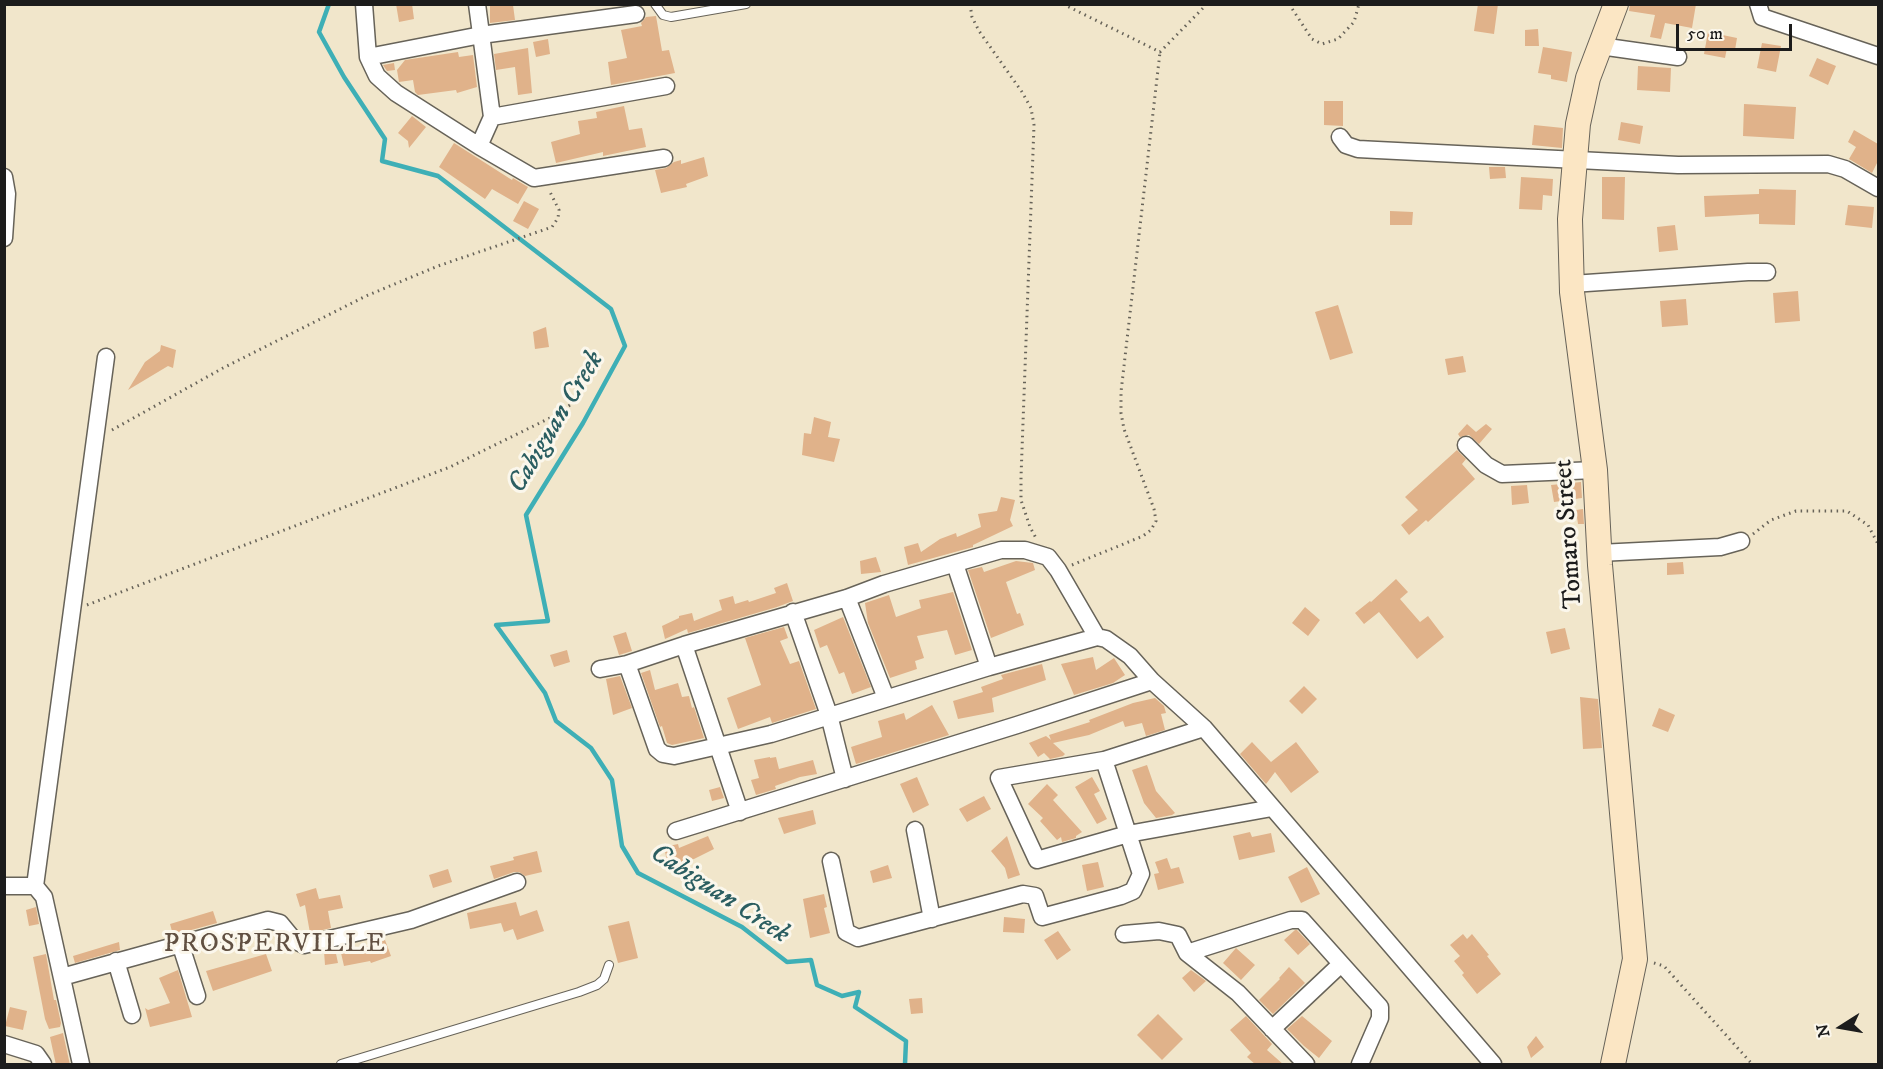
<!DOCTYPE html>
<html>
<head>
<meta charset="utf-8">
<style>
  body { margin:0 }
  #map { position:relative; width:1883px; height:1069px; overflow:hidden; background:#f1e6cb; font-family:"IM FELL DW Pica",serif }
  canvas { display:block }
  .frame { position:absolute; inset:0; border:6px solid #1c1c1c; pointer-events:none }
  .north { position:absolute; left:1811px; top:997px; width:60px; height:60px; -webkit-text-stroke:4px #fbf7ec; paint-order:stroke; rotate:259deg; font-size:16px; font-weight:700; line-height:24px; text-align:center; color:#1c1c1c }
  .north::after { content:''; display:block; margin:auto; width:21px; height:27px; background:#1c1c1c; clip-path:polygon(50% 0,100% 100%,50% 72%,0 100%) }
  .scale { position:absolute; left:1676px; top:24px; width:116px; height:27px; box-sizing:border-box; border:3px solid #1c1c1c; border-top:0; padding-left:8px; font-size:18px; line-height:21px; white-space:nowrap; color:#1c1c1c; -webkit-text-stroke:4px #fbf7ec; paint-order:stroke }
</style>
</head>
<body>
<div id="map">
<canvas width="1883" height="1069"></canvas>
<div class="frame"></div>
<div class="north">N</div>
<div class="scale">50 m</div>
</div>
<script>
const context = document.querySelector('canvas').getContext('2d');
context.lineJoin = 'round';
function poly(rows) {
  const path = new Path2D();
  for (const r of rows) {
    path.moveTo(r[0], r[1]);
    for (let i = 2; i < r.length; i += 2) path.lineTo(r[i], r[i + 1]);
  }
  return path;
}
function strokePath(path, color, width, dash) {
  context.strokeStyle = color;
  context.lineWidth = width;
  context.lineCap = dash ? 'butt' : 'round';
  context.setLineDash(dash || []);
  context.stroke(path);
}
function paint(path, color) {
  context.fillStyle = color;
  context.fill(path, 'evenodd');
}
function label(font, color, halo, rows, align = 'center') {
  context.font = font + ' "IM FELL DW Pica",serif';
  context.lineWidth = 6;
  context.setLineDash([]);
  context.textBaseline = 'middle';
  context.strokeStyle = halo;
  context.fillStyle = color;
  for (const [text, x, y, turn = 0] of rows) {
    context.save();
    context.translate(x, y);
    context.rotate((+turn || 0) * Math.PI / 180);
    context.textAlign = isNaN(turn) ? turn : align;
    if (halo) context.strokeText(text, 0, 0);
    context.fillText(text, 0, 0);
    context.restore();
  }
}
strokePath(poly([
  [329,4,319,32,344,77,385,139,382,161,438,176,611,309,625,346,583,423,526,515,548,621,496,625,545,693,556,721,591,748,612,780,622,846,638,873,742,927,787,962,811,960,817,985,842,996,859,992,855,1007,906,1041,905,1064]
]), '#3eafb6', 4.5);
paint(poly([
  [396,4,412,4,414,19,399,22],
  [1478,4,1498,4,1494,34,1474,31],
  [1630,4,1696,4,1692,28,1665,23,1661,39,1650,37,1655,15,1629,11],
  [490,5,513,5,515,20,490,23],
  [656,16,662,51,669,50,675,73,611,85,608,62,627,58,621,30,642,26,641,23,646,17],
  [1538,29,1539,46,1525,46,1525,30],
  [1708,32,1737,38,1735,50,1727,48,1725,58,1704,54],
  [548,39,550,54,536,57,533,42],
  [1762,43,1781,46,1776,72,1757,68],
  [1543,47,1572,52,1567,82,1551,79,1551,75,1538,73],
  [528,48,532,93,518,95,515,67,496,70,494,54],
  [458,52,459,57,473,55,477,87,457,93,456,90,418,95,415,92,413,80,399,82,397,70,405,60],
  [1817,58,1836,66,1828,85,1809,76],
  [394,63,395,70,387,71,383,65],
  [1638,66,1671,68,1670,92,1637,90],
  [1324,101,1343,101,1343,126,1324,125],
  [1744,104,1796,107,1794,139,1743,136],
  [624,106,629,130,642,128,646,147,603,156,603,152,556,163,551,142,580,134,578,121,597,118,596,112],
  [412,116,426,127,409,148,408,141,398,133],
  [1621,122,1643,126,1640,144,1618,140],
  [1534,125,1563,128,1562,148,1532,145],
  [1854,130,1878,144,1878,161,1872,173,1849,159,1856,147,1848,142],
  [454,143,512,180,513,178,528,187,518,204,492,189,485,199,439,167],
  [704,157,708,176,686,184,687,187,661,193,655,170,666,168,674,162,681,160,681,164],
  [1489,167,1505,167,1506,178,1490,179],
  [1521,177,1553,179,1552,196,1543,195,1542,210,1519,209],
  [1602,177,1625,177,1624,220,1602,219],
  [1759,189,1796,190,1795,225,1759,224,1759,214,1705,217,1704,196,1759,194],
  [524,201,539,209,528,229,513,221],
  [1848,205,1874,207,1872,228,1845,225],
  [1390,211,1413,212,1412,225,1390,225],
  [1675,225,1678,250,1659,252,1657,227],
  [1798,291,1800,321,1775,323,1773,293],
  [1686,299,1688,325,1662,327,1660,301],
  [1338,305,1353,353,1330,360,1315,312],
  [546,327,549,347,535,349,533,332],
  [161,345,176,350,173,368,168,366,128,390,145,362,160,351],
  [1463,356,1466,372,1448,375,1445,359],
  [814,417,831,422,828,437,840,439,834,462,802,455,804,433,811,434],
  [1467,424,1476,432,1486,424,1492,429,1479,444,1469,435,1460,437,1458,434],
  [1457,450,1466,459,1462,464,1475,479,1428,522,1426,520,1409,535,1401,525,1418,510,1405,497],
  [1581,482,1582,498,1554,502,1551,485],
  [1527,485,1529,503,1512,505,1511,486],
  [1001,497,1015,500,1010,520,1013,526,973,545,973,547,908,565,904,547,918,543,923,558,921,552,940,539,956,533,957,537,981,527,978,514,997,511],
  [1583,509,1584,524,1578,524,1576,510],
  [876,557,881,572,861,574,860,561],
  [1016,561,1033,563,1035,570,1006,582,1017,614,1020,613,1024,625,991,638,968,570,982,567,984,572],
  [1683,562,1684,574,1667,575,1667,563],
  [1396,579,1408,592,1400,599,1420,622,1428,616,1444,637,1417,659,1379,612,1364,624,1355,613,1370,601,1371,602],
  [787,583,793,601,777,607,688,633,687,629,665,639,662,626,679,618,679,616,692,613,694,621,722,610,719,600,733,596,735,604,748,600,749,602,776,593,774,588],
  [953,592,972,650,955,655,947,630,917,636,924,658,915,661,917,669,890,678,868,623,865,603,889,595,896,617,921,608,919,600],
  [1305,607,1320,620,1308,636,1292,623],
  [843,617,871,687,852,694,844,672,839,674,827,645,820,648,814,630],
  [784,627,788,638,780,641,790,664,799,661,816,709,772,723,770,717,738,729,727,698,761,685,745,638],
  [1565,628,1570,649,1551,654,1546,632],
  [626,632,632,651,619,655,613,636],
  [567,650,570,662,554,667,550,655],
  [1093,657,1096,670,1114,658,1125,675,1113,683,1074,695,1061,664],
  [1042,664,1046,680,992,698,994,712,958,719,953,701,983,692,981,687,1003,679,1001,675],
  [650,670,655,690,678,683,682,697,689,696,692,708,694,707,704,738,672,745,667,743,662,726,660,727,641,673],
  [620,676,632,708,613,715,606,679],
  [1304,686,1317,699,1302,714,1289,701],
  [1580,697,1598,699,1602,748,1583,749],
  [1155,698,1164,706,1166,713,1161,714,1165,730,1146,736,1142,723,1125,727,1123,721,1089,735,1053,743,1065,754,1063,756,1050,759,1044,753,1038,757,1029,743,1046,736,1051,740,1049,735,1090,722,1089,720,1133,703],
  [932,705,949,735,856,764,851,747,882,737,878,721,904,713,906,720],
  [1659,708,1675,715,1668,732,1652,726],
  [1252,742,1271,762,1296,742,1319,772,1291,793,1275,772,1266,784,1240,754],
  [770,757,770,758,776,757,779,769,813,760,817,774,800,777,775,786,776,789,756,795,751,780,759,778,754,760],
  [1147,765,1156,791,1175,813,1172,815,1156,818,1144,803,1132,770],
  [917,777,929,805,913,813,900,784],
  [1092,777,1100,791,1094,794,1107,819,1097,824,1075,787],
  [1047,784,1058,795,1053,800,1082,832,1076,836,1076,838,1062,842,1061,837,1057,840,1040,821,1043,818,1028,804],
  [720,787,724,798,712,801,709,790],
  [984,796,991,809,967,822,959,809],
  [813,810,816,824,784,834,778,818],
  [1250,832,1252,837,1271,833,1275,852,1239,860,1233,836],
  [708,836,714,849,694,859,668,865,664,847,678,844,679,848],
  [1007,836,1020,875,1008,879,1005,868,991,851],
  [537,851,542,872,525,876,519,872,514,872,494,879,490,866,514,860,513,857],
  [1167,858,1171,869,1179,867,1184,883,1158,890,1154,874,1159,873,1155,862],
  [1098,862,1104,887,1087,891,1082,865],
  [888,865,892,878,873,883,870,871],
  [1307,867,1320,894,1301,903,1288,877],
  [448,869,452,882,433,888,429,875],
  [316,888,319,899,340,895,343,908,328,911,331,928,310,933,305,905,300,907,296,894],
  [824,894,827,907,824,908,830,933,810,938,803,899],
  [516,902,520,916,537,910,544,931,517,940,513,929,504,932,501,923,470,929,467,913],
  [36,907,39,924,29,926,26,910],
  [213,911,217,923,173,935,170,924],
  [1004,917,1025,919,1024,933,1003,932],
  [629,921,638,958,618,963,608,926],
  [1295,930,1297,930,1310,944,1298,955,1284,940],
  [1058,931,1071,950,1057,960,1044,940],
  [1463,934,1467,939,1472,934,1489,955,1487,956,1501,974,1477,994,1462,975,1464,973,1454,961,1460,956,1450,945],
  [385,940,391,956,371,963,370,961,344,966,341,953,359,949],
  [119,942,120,950,75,963,73,956],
  [1236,948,1255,965,1241,980,1223,963],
  [335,949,338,963,325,965,324,951],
  [46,954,54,1000,56,1000,61,1023,60,1027,49,1029,45,1019,33,957],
  [266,954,272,971,213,991,206,971],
  [1289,967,1305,983,1273,1014,1259,1000,1280,979,1279,978],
  [178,970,192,1017,150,1027,145,1008,148,1010,170,1003,159,978],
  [1191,970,1206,981,1194,992,1182,978],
  [922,998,923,1013,911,1014,909,999],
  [10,1007,27,1011,23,1030,5,1026],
  [1158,1014,1183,1039,1162,1060,1137,1035],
  [1246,1016,1272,1044,1267,1050,1284,1065,1256,1065,1247,1057,1251,1053,1230,1030],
  [1302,1016,1332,1041,1319,1058,1304,1046,1287,1029],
  [63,1033,70,1065,56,1065,50,1037],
  [1536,1036,1544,1047,1531,1058,1527,1047]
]), '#e0b28a');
const lane = poly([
  [655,4,663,15,671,17,746,4],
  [341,1064,579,992,597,985,604,979,609,965]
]);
const street = poly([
  [364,4,368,57,377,76,396,93,479,146,492,117,477,4],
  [1758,4,1762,17,1878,56],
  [1600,46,1678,57],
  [368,57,481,35,636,14],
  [492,117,666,86],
  [1340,137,1346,145,1358,149,1377,150,1678,165,1828,164,1845,169,1878,188],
  [479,146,534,178,664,158],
  [4,177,7,194,4,238],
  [1572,284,1748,272,1767,272],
  [1466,445,1486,465,1502,474,1595,470],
  [1599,553,1720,547,1741,541],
  [955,564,989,667],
  [847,598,886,698],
  [793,612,829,715,845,779],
  [627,664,657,749,663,754,674,756,771,734,989,667,1097,637,1106,639,1130,656,1152,681,1204,728,1493,1064],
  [600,669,627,664,684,645],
  [1204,728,1104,760,999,778,1037,860,1128,834,1272,808],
  [740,812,684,645,847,598,884,584,1001,550,1025,550,1048,557,1058,570,1097,637],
  [915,830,932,919],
  [676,831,1017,725,1152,681],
  [831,861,846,932,858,938,1023,894,1035,896,1042,917,1121,896,1133,891,1141,874,1104,760],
  [4,886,35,886],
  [1124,934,1159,931,1178,935,1187,953,1238,993,1306,1064],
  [180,943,197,996],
  [1187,953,1291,920,1302,920,1380,1007,1380,1018,1360,1064],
  [116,961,132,1015],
  [62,977,268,920,280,923,294,940,304,945,411,920,517,882],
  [1272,1029,1341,964],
  [4,1044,36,1054,43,1064],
  [81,1064,44,897,35,886,106,357]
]);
const secondary = poly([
  [1613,1064,1635,959,1600,565,1595,470,1572,292,1570,219,1578,124,1588,78,1616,4]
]);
strokePath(lane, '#676359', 10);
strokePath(street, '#676359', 19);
strokePath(secondary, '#676359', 26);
strokePath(poly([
  [970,4,972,17,979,31,1022,92,1031,108,1034,125,1021,477,1021,500,1030,527,1036,538],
  [1063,4,1160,52,1207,4],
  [1289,4,1312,39,1322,44,1338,39,1354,22,1359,4],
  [112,430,223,368,366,296,438,266,552,227,558,218,559,210,549,190],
  [1753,534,1771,520,1796,511,1847,511,1868,525,1878,544],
  [1072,565,1143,536,1151,530,1156,521,1154,509,1124,429,1121,413,1121,392,1160,52],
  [87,605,450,467,556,415,577,400],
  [1654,963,1664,966,1752,1064]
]), '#676359', 3, [1.5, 4.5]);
strokePath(lane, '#fff', 8);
strokePath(street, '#fff', 16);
strokePath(secondary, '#fbe6c4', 24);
label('26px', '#1c1c1c', '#fbf7ec', [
  ["Tomaro Street",1570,534,-94]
]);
label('italic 27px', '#2b5e61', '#fbf7ec', [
  ["Cabiguan Creek",557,423,-59],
  ["Cabiguan Creek",719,895,33]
]);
context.letterSpacing = '1.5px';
label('27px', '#615042', '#fbf7ec', [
  ["PROSPERVILLE",275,945]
]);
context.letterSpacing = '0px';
</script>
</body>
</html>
